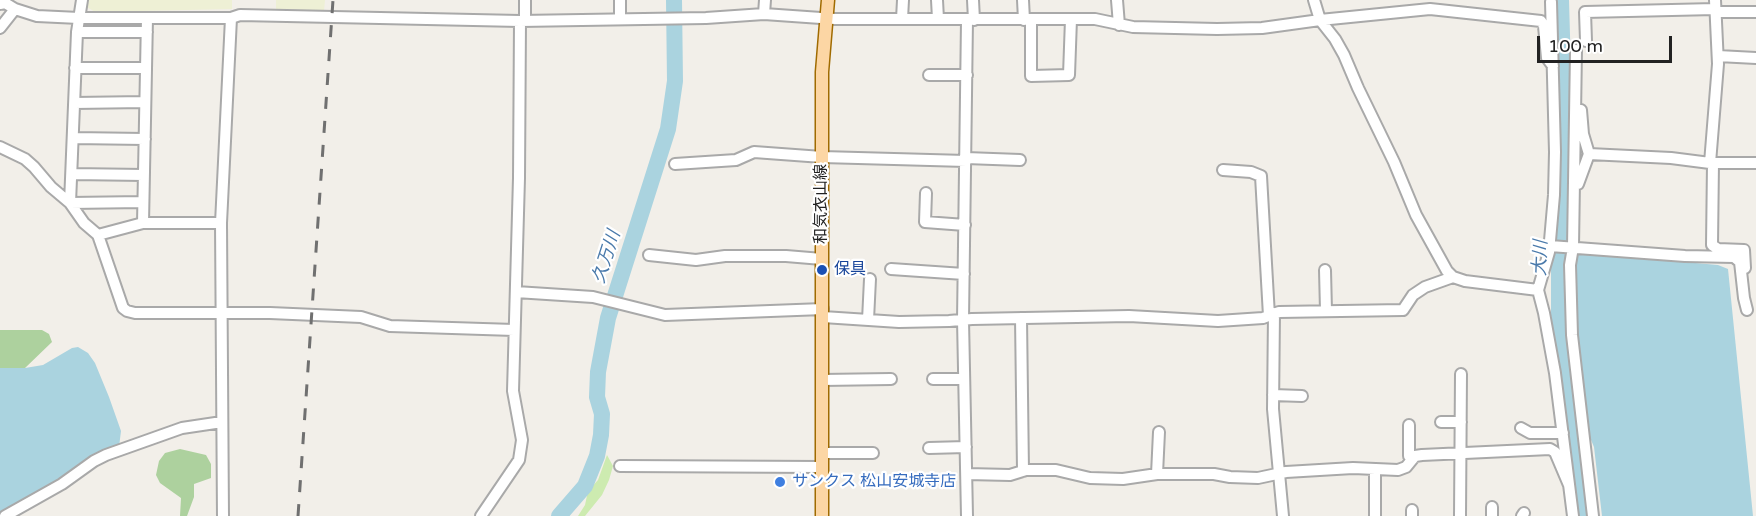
<!DOCTYPE html>
<html>
<head>
<meta charset="utf-8">
<style>
  body { margin:0 }
  #map { position:relative; width:1756px; height:516px; overflow:hidden; background:#f2efe9; font-family:"Varela Round",sans-serif }
  canvas { display:block }
  .scale { position:absolute; left:1537px; top:36px; width:135px; height:27px; box-sizing:border-box; border:3px solid #222; border-top:0; padding-left:8px; font-size:18px; line-height:21px; white-space:nowrap; color:#222; -webkit-text-stroke:4px #fff; paint-order:stroke }
</style>
</head>
<body>
<div id="map">
<canvas width="1756" height="516"></canvas>
<div class="scale">100 m</div>
</div>
<script>
const context = document.querySelector('canvas').getContext('2d');
context.lineJoin = 'round';
function paint(path, color) {
  context.fillStyle = color;
  context.fill(path, 'evenodd');
}
function poly(rows) {
  const path = new Path2D();
  for (const r of rows) {
    path.moveTo(r[0], r[1]);
    for (let i = 2; i < r.length; i += 2) path.lineTo(r[i], r[i + 1]);
  }
  return path;
}
function strokePath(path, color, width, dash) {
  context.strokeStyle = color;
  context.lineWidth = width;
  context.lineCap = dash ? 'butt' : 'round';
  context.setLineDash(dash || []);
  context.stroke(path);
}
function label(font, color, halo, rows, align = 'center') {
  context.font = font + ' "Varela Round","Noto Sans JP",sans-serif';
  context.lineWidth = 4.5;
  context.setLineDash([]);
  context.textBaseline = 'middle';
  context.strokeStyle = halo;
  context.fillStyle = color;
  for (const [text, x, y, turn = 0] of rows) {
    context.save();
    context.translate(x, y);
    context.rotate((+turn || 0) * Math.PI / 180);
    context.textAlign = isNaN(turn) ? turn : align;
    if (halo) context.strokeText(text, 0, 0);
    context.fillText(text, 0, 0);
    context.restore();
  }
}
paint(poly([
  [89,0,232,0,232,9,95,12,87,7],
  [276,0,325,0,324,11,276,9]
]), '#eef0d5');
paint(poly([
  [607,455,613,466,609,480,602,495,585,516,578,516,585,505,588,491,598,480]
]), '#cdebb0');
paint(poly([
  [0,330,42,330,49,334,52,342,25,368,0,368],
  [180,449,206,455,211,464,211,478,194,484,194,497,187,516,180,516,181,498,160,483,156,475,159,461,165,453]
]), '#add19e');
paint(poly([
  [1583,253,1718,265,1728,269,1753,516,1602,516,1594,447,1586,428,1576,337,1574,264,1577,256],
  [78,347,88,353,95,363,109,397,121,431,119,447,87,459,55,484,6,510,0,511,0,368,25,368,43,365,72,348]
]), '#aad3df');
strokePath(poly([
  [1561,0,1565,139,1559,236,1559,315,1582,516],
  [559,516,585,486,597,456,601,435,602,414,597,397,598,372,608,318,668,129,675,81,674,0]
]), '#aad3df', 16);
const minor = poly([
  [525,0,525,21],
  [937,0,938,19],
  [973,0,974,20],
  [1023,0,1024,20],
  [1117,0,1119,25],
  [1314,0,1320,20,1335,39,1344,55,1358,88,1394,162,1416,215,1447,271,1453,277,1465,281,1538,290],
  [1551,2,1555,152,1554,195,1549,252,1538,290,1544,313,1555,373,1573,516],
  [0,4,5,3,15,9,37,16,79,18,231,18,240,15,520,21,706,18,764,14,835,19,1095,19,1133,27,1217,29,1262,28,1320,20,1430,9,1541,21,1544,26,1547,58,1553,66],
  [1716,12,1756,12],
  [764,14,765,0],
  [147,18,143,223,221,223],
  [620,19,620,0],
  [902,19,903,0],
  [1031,20,1031,76,1069,75,1071,19],
  [0,28,15,9],
  [77,32,147,32],
  [1586,41,1585,12,1715,9],
  [1576,50,1573,247,1570,265,1572,335,1593,516],
  [1718,56,1756,58],
  [75,68,146,68],
  [929,75,967,75],
  [74,103,145,102],
  [73,138,145,139],
  [0,147,25,159,34,167,51,187,70,203,84,223,98,235,123,308,127,311,135,313,270,313,361,317,390,326,514,330],
  [1589,154,1671,158,1710,163,1756,163],
  [966,158,1020,160],
  [1710,163,1718,64,1715,0],
  [1713,163,1712,245,1718,249,1744,250,1745,268],
  [675,164,736,160,754,152,822,157,966,161],
  [1223,170,1251,172,1261,176,1269,316],
  [72,174,144,175],
  [1578,184,1589,154,1583,134,1581,110],
  [926,193,925,222,965,225],
  [70,203,77,32,82,0],
  [70,203,143,202],
  [98,235,143,223],
  [1550,246,1685,256,1734,257,1740,262,1744,298,1747,310],
  [649,255,696,260,725,256,786,256,822,259],
  [891,269,964,274],
  [1325,270,1326,311],
  [516,292,593,297,665,315,823,309],
  [1274,313,1273,409,1283,516],
  [823,317,899,322,949,321,972,319,1129,316,1218,321,1263,318,1279,312,1403,310,1413,295,1425,287,1453,277],
  [1021,318,1023,471],
  [868,320,870,279],
  [933,379,964,379],
  [822,380,891,379],
  [1273,395,1302,396],
  [1441,422,1461,422],
  [1409,425,1409,456,1412,459],
  [1521,428,1530,433,1563,433],
  [929,448,966,447],
  [822,453,873,453],
  [620,466,821,467],
  [967,474,1010,475,1026,470,1056,470,1090,478,1123,479,1157,474,1214,474,1230,477,1258,478,1286,472,1353,468,1398,470,1406,467,1415,456,1422,455,1550,449,1555,452,1569,485],
  [1157,474,1159,432],
  [1492,507,1492,516],
  [1412,510,1412,516],
  [5,516,62,484,94,461,106,455,182,428,222,422],
  [223,516,221,223,231,18],
  [481,516,519,460,522,440,513,391,519,178,520,21],
  [967,516,963,320,967,20],
  [1375,516,1375,469],
  [1460,516,1461,374],
  [1522,516,1524,513]
]);
const major = poly([
  [822,516,822,72,828,0]
]);
strokePath(minor, '#a9a9a9', 14);
strokePath(major, '#a06b00', 15);
strokePath(minor, '#fff', 10);
strokePath(major, '#fcd6a4', 12);
strokePath(poly([
  [298,516,333,0]
]), '#707070', 3, [12, 12]);
for (const [x, y, r, color] of [
  [822,270,6,"#1a4fb4"],
  [780,482,6,"#3f7fe0"]
]) {
  const dot = new Path2D();
  dot.arc(x, y, r, 0, 2 * Math.PI);
  context.fillStyle = color;
  context.fill(dot);
  strokePath(dot, '#fff', 2);
}
label('16px', '#222', '#fff', [
  ["和気衣山線",822,204,-90]
]);
label('16px', '#164399', '#fff', [
  ["保具",834,270]
], 'left');
label('16px', '#366cbe', '#fff', [
  ["サンクス 松山安城寺店",792,482]
], 'left');
label('italic 18px', '#4a7aab', '#fff', [
  ["久万川",607,257,-72],
  ["大川",1541,258,-88]
]);
</script>
</body>
</html>
